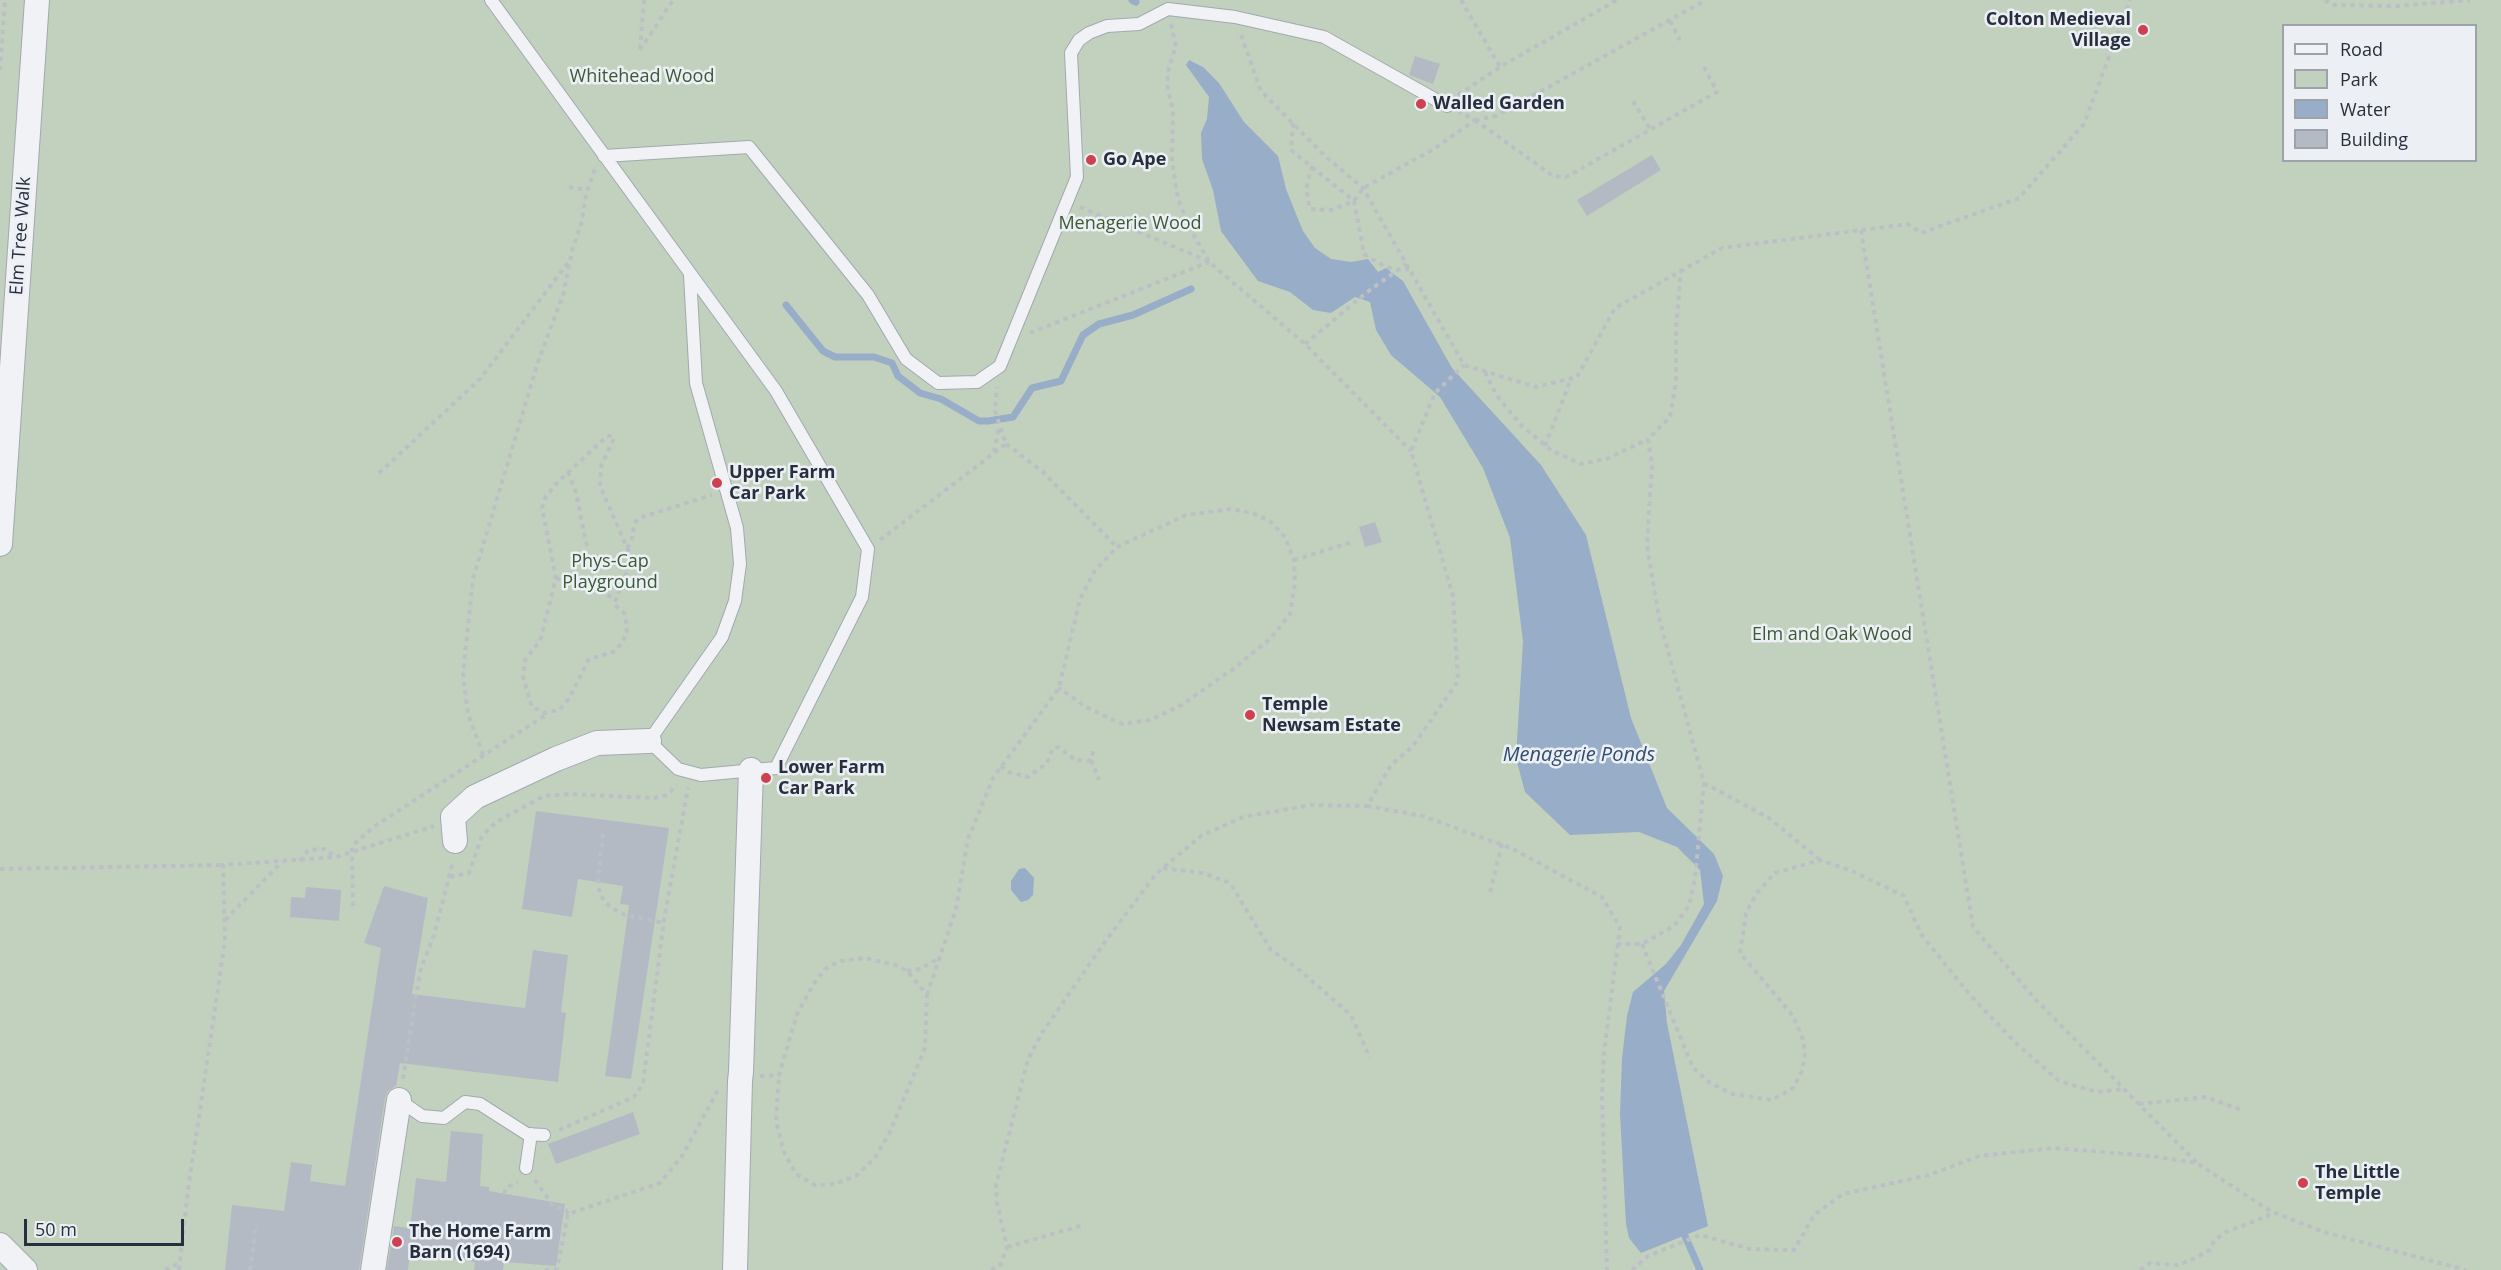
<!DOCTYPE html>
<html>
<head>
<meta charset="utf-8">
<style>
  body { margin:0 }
  #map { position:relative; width:2501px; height:1270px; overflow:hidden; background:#dde1e7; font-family:"Open Sans",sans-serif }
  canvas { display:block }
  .legend { position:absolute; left:2282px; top:24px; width:195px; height:138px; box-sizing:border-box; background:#ecf0f5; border:2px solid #9da2ab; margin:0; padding:8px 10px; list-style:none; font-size:18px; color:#272e3d }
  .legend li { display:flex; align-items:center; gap:12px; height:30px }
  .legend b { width:30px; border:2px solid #9da2ab }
  .scale { position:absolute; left:24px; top:1219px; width:160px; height:27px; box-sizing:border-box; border:3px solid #272e3d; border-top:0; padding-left:8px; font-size:18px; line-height:21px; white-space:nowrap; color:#272e3d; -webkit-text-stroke:4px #ecf0f5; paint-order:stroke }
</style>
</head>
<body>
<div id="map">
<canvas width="2501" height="1270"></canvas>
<ul class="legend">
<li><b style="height:8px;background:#f0f2f5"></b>Road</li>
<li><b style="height:16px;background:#c2d1be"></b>Park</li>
<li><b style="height:16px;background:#98adc7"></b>Water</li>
<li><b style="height:16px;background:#b4bac4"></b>Building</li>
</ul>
<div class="scale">50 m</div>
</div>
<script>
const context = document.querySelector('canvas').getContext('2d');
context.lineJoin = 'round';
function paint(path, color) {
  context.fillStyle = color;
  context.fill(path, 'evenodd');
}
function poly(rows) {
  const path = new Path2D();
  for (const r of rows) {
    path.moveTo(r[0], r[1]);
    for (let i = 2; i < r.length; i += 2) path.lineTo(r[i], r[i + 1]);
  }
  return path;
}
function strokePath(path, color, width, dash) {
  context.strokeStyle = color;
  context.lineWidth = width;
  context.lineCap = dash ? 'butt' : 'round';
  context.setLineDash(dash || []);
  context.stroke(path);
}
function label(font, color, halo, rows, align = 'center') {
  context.font = font + ' "Open Sans",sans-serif';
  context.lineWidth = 5;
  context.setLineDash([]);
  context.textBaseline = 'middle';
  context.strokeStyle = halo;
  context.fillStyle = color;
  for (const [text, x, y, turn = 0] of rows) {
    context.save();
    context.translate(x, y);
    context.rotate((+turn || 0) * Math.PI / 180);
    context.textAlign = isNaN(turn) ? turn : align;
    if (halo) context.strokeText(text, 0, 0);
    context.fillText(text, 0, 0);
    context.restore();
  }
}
paint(poly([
  [0,0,2501,0,2501,1270,0,1270],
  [2284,26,2476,26,2476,160,2284,160]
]), '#c2d1be');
paint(poly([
  [1189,60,1203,67,1219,83,1244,122,1278,156,1286,189,1303,231,1315,248,1331,259,1351,262,1368,259,1378,272,1386,268,1403,281,1452,368,1541,465,1586,535,1631,718,1667,808,1714,854,1723,876,1717,901,1664,991,1667,1023,1708,1226,1641,1253,1629,1238,1626,1224,1620,1114,1622,1058,1627,1016,1633,992,1666,964,1681,945,1704,904,1700,870,1677,847,1639,832,1570,835,1525,792,1516,758,1523,641,1510,538,1483,468,1440,397,1391,355,1376,330,1370,302,1355,297,1331,313,1313,310,1290,292,1258,281,1221,231,1213,190,1202,159,1201,133,1207,119,1209,97,1186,65],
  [1025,868,1034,878,1033,895,1028,900,1021,902,1011,890,1011,881,1019,869]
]), '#98adc7');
strokePath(poly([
  [1132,0,1136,2],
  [786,305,823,351,835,357,874,357,892,363,898,376,920,393,941,399,979,421,988,421,1013,417,1032,388,1061,381,1083,335,1099,324,1133,315,1191,289],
  [1685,1236,1700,1270]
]), '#98adc7', 7);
paint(poly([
  [1415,56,1440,64,1433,84,1409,75],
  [1652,155,1661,170,1587,216,1577,200],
  [1375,522,1382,542,1365,547,1359,527],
  [536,811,669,828,631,1079,605,1076,629,905,620,904,623,886,578,879,572,917,522,909],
  [384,886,428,898,412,994,525,1008,533,950,568,955,561,1012,566,1013,558,1082,400,1063,396,1086,388,1091,385,1098,359,1270,225,1270,232,1205,284,1211,291,1162,312,1165,310,1181,345,1186,381,948,364,943],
  [306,887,341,890,339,921,290,917,291,897,305,898],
  [633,1112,640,1134,556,1164,548,1144],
  [451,1131,483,1134,480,1186,489,1187,489,1191,565,1204,556,1266,504,1262,503,1270,474,1270,475,1262,410,1254,408,1270,387,1270,394,1226,410,1228,416,1178,446,1182]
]), '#b4bac4');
const lane = poly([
  [491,0,776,391,868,549,862,597,776,768,701,775,678,769,649,741,722,637,735,601,740,564,737,528,696,383,690,275],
  [604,156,749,147,868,295,906,359,938,383,977,382,1000,366,1077,177,1071,53,1079,40,1089,33,1107,26,1139,24,1168,9,1235,17,1324,37,1447,106],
  [399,1100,422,1116,444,1118,465,1102,480,1104,527,1134,544,1135],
  [526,1168,531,1134]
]);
const street = poly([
  [0,544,37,0],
  [455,841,453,817,475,797,556,759,597,743,649,741],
  [741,1072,751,770],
  [0,1245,25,1270],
  [373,1270,399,1100],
  [735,1270,740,1081]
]);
strokePath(lane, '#a3a8b1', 14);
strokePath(street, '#a3a8b1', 26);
strokePath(poly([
  [1461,0,1500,67],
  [2325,0,2332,5,2396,6,2470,0],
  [1670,21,1680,40],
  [1171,24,1176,46,1169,67,1167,85,1173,111,1172,161,1178,199,1191,230,1209,262,1305,344,1411,451],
  [1241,35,1261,91,1325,156,1363,188,1464,365,1536,387,1577,377,1615,308,1722,248,1908,224,1921,233,2019,198,2084,124,2130,0],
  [640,49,644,0],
  [640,50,673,0],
  [0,70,5,0],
  [1458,95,1500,67,1617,0],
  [1633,101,1650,129],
  [1475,120,1553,176,1566,177,1717,92,1704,67],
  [1475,120,1496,116,1706,0],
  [1293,123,1291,150,1354,201,1364,254,1384,266,1397,270,1409,269],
  [1312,166,1306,189,1310,209,1331,210,1354,201,1363,188,1434,149,1475,120,1459,112],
  [569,187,587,190],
  [1080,207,1208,261],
  [1861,230,1973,927,2037,1001,2197,1163],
  [1030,333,1209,262],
  [1305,344,1366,293,1406,264],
  [1485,372,1497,396,1521,425,1551,450,1581,464,1609,458,1648,439],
  [607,436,613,436,613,441,601,466,600,486,632,559,614,604,625,614,627,634,616,651,589,659,569,699,559,710,545,713,532,707,523,677,525,660,540,641,556,578,542,508,545,498,555,485,607,436],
  [1006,444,1042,471,1117,547],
  [1545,446,1571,379],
  [994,452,999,427],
  [568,472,576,493,587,547],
  [379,473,480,379,570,260],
  [880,540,1006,444,995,411,997,387],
  [627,548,632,541,634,524,639,518,712,495],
  [1294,560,1352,542],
  [556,578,616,598],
  [483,755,468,714,463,674,473,579,538,362,563,295,572,251,582,221,586,194,595,169],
  [1091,760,1099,780],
  [1001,766,1008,772,1028,777,1047,763,1053,748,1059,747,1075,760,1088,761,1091,760,1094,748],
  [1704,783,1769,818,1820,860],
  [1367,806,1423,816,1513,849,1602,897,1620,927,1604,1053,1602,1096,1607,1270],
  [603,834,598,880,600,895,610,907,625,915,664,923],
  [300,861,308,850,325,849,335,857],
  [1163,868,1203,873,1230,883,1271,950,1296,967,1351,1015,1370,1058],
  [0,869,223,865],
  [450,877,469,873,482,836,496,822,544,796,570,794,654,798,667,795,677,785],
  [1490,892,1502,844],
  [353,906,352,846,375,826,547,714],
  [225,920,282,862],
  [1617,944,1642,944,1674,926,1689,906,1695,878,1704,783,1659,618,1647,545,1652,465,1648,439,1670,417,1676,381,1676,328,1681,271],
  [1642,944,1693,1068,1710,1083,1733,1094,1772,1100,1793,1088,1802,1071,1805,1054,1803,1039,1793,1016,1740,953,1746,913,1756,894,1775,873,1820,860,1852,871,1904,896,1921,934,1970,995,2018,1045,2059,1081,2097,1092,2124,1089],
  [907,971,920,969,941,957],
  [927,995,956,909,968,839,993,778,1059,688,1080,599,1094,572,1117,547,1186,515,1231,509,1252,513,1270,521,1285,537,1294,560,1295,583,1290,614,1270,639,1233,669,1180,706,1150,720,1122,724,1086,707,1059,688],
  [760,1076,779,1075,797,1014,813,985,825,969,840,961,865,958,896,965,907,971,927,995,925,1048,889,1134,874,1159,856,1176,834,1184,815,1185,796,1174,784,1152,776,1122,779,1075],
  [403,1079,420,971,434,935,453,862],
  [2139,1104,2206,1097,2244,1111],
  [559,1130,634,1097,643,1084,664,920,688,788],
  [535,1180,553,1206,566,1210,568,1214],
  [504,1194,506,1188,518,1182],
  [497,1239,501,1222],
  [1007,1247,1084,1225],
  [165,1270,178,1264],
  [179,1270,188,1190,225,941,223,865,336,857,434,826],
  [250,1270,256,1225],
  [545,1270,557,1269,568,1214,660,1183,682,1156,718,1090],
  [991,1270,1001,1264,1007,1247,997,1203,996,1185,1028,1059,1042,1033,1104,943,1156,874,1201,836,1243,817,1311,805,1367,806,1391,765,1413,746,1458,681,1453,596,1411,451,1435,393,1464,365],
  [1632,1270,1648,1256,1700,1235,1750,1249,1794,1250,1814,1215,1843,1194,1929,1175,1979,1156,2054,1148,2150,1156,2197,1163,2270,1211,2324,1232,2466,1270],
  [2140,1270,2150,1263,2178,1265,2195,1258,2210,1250,2214,1241,2226,1232,2268,1216,2270,1211]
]), '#bcbfc5', 4, [4.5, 4.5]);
strokePath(lane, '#f0f2f5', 12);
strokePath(street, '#f0f2f5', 24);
const streetBridge = poly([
  [740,1081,741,1072]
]);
strokePath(streetBridge, '#a3a8b1', 26, []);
strokePath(streetBridge, '#f0f2f5', 24);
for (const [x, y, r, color] of [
  [2143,30,6,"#cd4151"],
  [1421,104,6,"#cd4151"],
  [1091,160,6,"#cd4151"],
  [717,483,6,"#cd4151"],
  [1250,715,6,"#cd4151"],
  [766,778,6,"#cd4151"],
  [2303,1183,6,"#cd4151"],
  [397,1242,6,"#cd4151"]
]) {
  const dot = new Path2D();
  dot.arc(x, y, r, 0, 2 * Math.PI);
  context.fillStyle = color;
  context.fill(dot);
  strokePath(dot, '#ecf0f5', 2);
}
label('bold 18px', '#272e3d', '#ecf0f5', [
  ["Colton Medieval",2131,20,"right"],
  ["Village",2131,41,"right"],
  ["Walled Garden",1433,104],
  ["Go Ape",1103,160],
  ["Upper Farm",729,473],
  ["Car Park",729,494],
  ["Temple",1262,705],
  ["Newsam Estate",1262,726],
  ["Lower Farm",778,768],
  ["Car Park",778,789],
  ["The Little",2315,1173],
  ["Temple",2315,1194],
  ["The Home Farm",409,1232],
  ["Barn (1694)",409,1253]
], 'left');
label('18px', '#3a5934', '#ecf0f5', [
  ["Whitehead Wood",642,77],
  ["Menagerie Wood",1130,224],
  ["Phys-Cap",610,562],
  ["Playground",610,583],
  ["Elm and Oak Wood",1832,635]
]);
label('18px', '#272e3d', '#ecf0f5', [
  ["Elm Tree Walk",21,236,-86]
]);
label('italic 20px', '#314b71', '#ecf0f5', [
  ["Menagerie Ponds",1579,755]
]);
</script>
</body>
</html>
